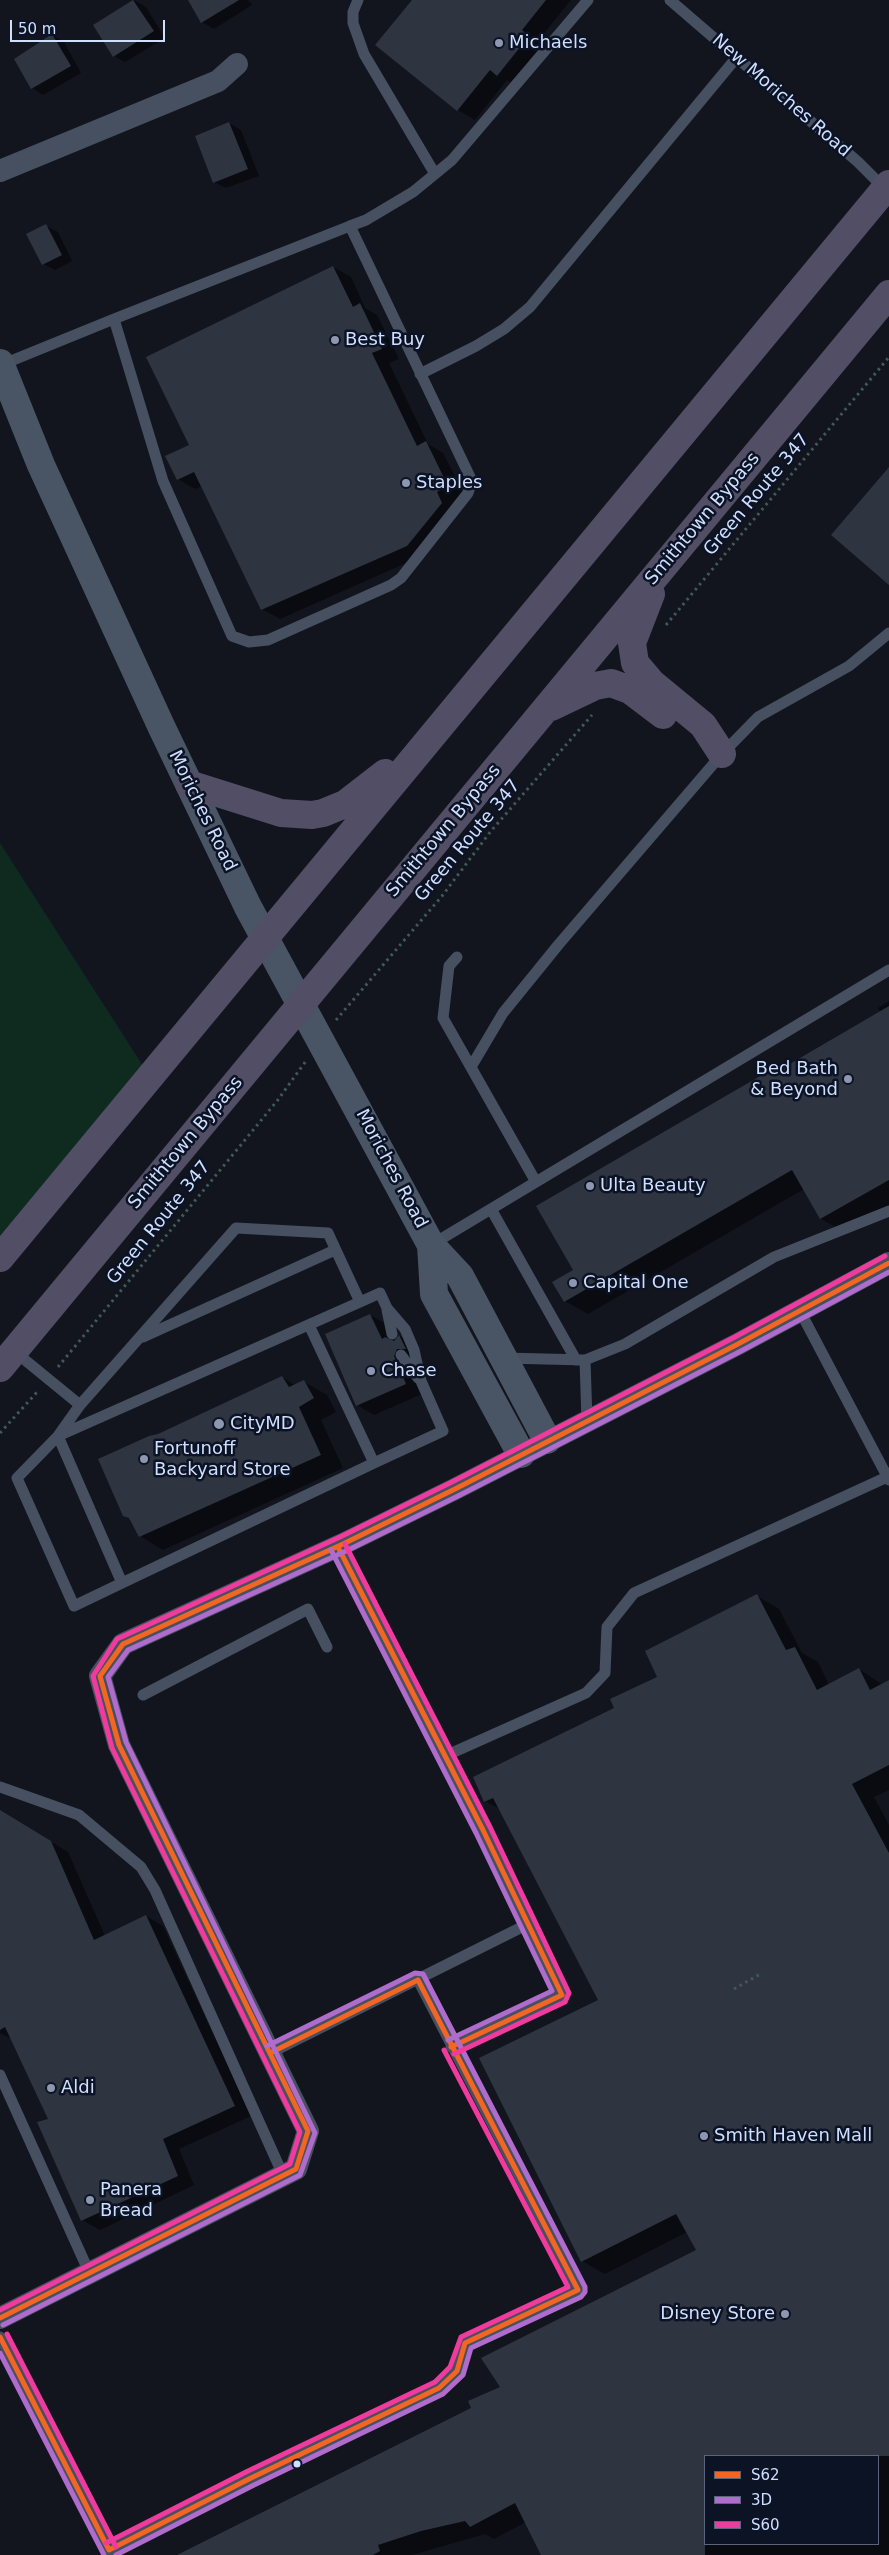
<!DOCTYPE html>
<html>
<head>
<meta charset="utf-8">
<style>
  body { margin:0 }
  #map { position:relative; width:889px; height:2555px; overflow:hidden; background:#12151e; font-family:"DejaVu Sans",sans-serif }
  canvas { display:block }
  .legend { position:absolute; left:704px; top:2455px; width:175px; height:90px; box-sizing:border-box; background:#0c1324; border:1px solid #5a657c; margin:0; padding:6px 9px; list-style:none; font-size:15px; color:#cfdfff }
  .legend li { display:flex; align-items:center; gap:10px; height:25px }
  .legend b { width:25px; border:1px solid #5a657c }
  .scale { position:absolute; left:10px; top:20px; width:155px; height:22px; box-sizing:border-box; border:2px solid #cfdfff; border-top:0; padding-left:6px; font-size:15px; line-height:18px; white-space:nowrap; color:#cfdfff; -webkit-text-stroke:4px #0c1324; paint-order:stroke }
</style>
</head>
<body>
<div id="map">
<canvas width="889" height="2555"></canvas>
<ul class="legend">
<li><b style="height:6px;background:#f26522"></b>S62</li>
<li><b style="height:6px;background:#b06ccc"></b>3D</li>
<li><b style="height:6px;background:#f13a9d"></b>S60</li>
</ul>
<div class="scale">50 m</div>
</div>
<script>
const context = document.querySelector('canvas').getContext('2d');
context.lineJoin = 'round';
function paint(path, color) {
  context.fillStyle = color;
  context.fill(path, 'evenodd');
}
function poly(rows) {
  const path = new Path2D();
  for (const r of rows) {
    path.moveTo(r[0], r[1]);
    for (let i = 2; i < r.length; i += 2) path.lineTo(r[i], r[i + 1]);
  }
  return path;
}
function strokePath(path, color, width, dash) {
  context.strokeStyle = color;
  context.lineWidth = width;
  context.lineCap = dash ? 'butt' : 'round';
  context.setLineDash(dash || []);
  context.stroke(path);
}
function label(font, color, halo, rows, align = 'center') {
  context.font = font + ' "DejaVu Sans",sans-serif';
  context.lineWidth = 5;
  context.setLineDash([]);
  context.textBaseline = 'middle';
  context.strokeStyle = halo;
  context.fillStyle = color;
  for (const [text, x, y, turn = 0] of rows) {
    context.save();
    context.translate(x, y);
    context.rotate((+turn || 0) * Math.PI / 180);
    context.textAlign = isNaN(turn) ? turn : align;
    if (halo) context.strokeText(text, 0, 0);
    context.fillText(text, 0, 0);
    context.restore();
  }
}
paint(poly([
  [0,843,145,1069,0,1257]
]), '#0f2b1f');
paint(poly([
  [134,0,146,7,165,38,125,62,114,56,95,26],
  [189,0,248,0,252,5,214,29,202,22],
  [413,0,571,0,538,41,546,47,515,85,507,80,475,120,458,110],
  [52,35,64,42,81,73,43,95,32,88,32,47],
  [229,123,241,130,259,176,226,188,214,182],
  [46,226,58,232,72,261,55,270,43,264],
  [333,267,351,277,365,308,377,315,399,359,389,363,428,444,443,453,465,496,453,502,459,513,424,555,280,619,262,609,202,486,195,489,178,479,190,445],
  [889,1001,889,1206,844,1232,821,1219,804,1189,588,1314,565,1301,575,1270,774,1069,779,1072,881,1013,878,1008],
  [370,1315,388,1325,395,1342,400,1336,416,1346,422,1359,414,1359,422,1394,374,1415,357,1405],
  [282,1377,296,1386,304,1382,327,1395,336,1412,321,1420,343,1468,163,1550,140,1536,131,1519,124,1515,158,1436],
  [757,1596,779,1609,802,1653,818,1662,829,1685,859,1669,883,1685,889,1682,889,1790,874,1797,889,1825,889,2555,543,2555,526,2522,494,2539,485,2534,412,2555,179,2555,473,2409,698,2251,687,2232,605,2274,582,2261,481,2059,600,2001,500,1809,485,1801,659,1678],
  [705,2456,878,2456,878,2544,705,2544],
  [0,1811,68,1852,105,1936,146,1916,163,1926,251,2116,179,2149,194,2185,100,2230,82,2220,50,2120,12,2039,0,2033]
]), '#0007');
paint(poly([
  [133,0,154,31,113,57,93,25],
  [188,0,239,0,201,23],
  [412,0,546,0,522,30,529,36,497,76,490,70,457,111,375,45],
  [52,34,71,66,31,89,14,59],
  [229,122,248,169,213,183,195,136],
  [46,224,62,255,42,265,26,234],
  [333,266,353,307,360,303,382,349,372,353,417,446,426,441,448,486,437,492,442,503,407,546,261,610,194,472,177,480,165,456,189,445,146,357],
  [889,467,889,585,831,535],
  [889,1006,889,1180,820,1219,792,1170,564,1302,552,1282,573,1270,536,1206,774,1068,776,1072],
  [370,1314,382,1339,385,1337,394,1341,399,1335,406,1349,397,1349,394,1356,406,1384,356,1406,325,1334],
  [282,1376,289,1387,304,1380,314,1398,299,1407,321,1455,139,1537,129,1518,123,1516,98,1459,149,1436,158,1434],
  [757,1594,786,1650,795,1647,817,1690,859,1668,870,1690,889,1680,889,1765,852,1784,889,1853,889,2456,705,2456,705,2555,541,2555,515,2503,470,2527,465,2521,421,2531,378,2545,380,2551,373,2555,177,2555,471,2408,468,2401,500,2387,481,2358,696,2250,676,2214,581,2262,479,2058,598,2000,493,1798,484,1802,473,1777,614,1708,610,1699,657,1677,645,1651],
  [0,1810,51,1841,94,1940,146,1915,235,2106,163,2139,178,2176,81,2221,37,2122,48,2119,5,2027,0,2030]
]), '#2f3441');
strokePath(poly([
  [666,625,889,357],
  [336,1020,442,896,491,831,592,715],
  [58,1367,277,1101,306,1061],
  [0,1433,38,1391],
  [734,1989,762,1973]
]), '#40595a', 3, [2.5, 4]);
strokePath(poly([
  [670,0,858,162,885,189],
  [435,174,452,160,588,0],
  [350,226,366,220,413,192,435,174,364,54,353,23,353,12,358,0],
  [1,365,114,319,350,226,472,481,468,493,401,578,391,585,268,640,249,642,232,636,163,481,114,319],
  [420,374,476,346,504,329,530,307,737,57],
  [457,957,449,966,443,1018,536,1182],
  [471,1067,503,1013,559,944,722,754,758,717,849,666,889,633],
  [491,1209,576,1360],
  [431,1245,889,970],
  [360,1302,380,1293,387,1308,405,1329,414,1350,421,1381,443,1431,374,1463],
  [387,1310,392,1334],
  [800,1311,889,1480],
  [143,1337,335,1250],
  [14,1351,80,1405],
  [401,1355,418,1378],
  [505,1358,585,1360,625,1344,774,1257,889,1211],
  [585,1360,587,1421],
  [338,1547,483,1830,562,1995,451,2047],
  [122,1583,74,1606,17,1478,58,1436,80,1405,236,1228,328,1233,360,1302,58,1436,122,1583,374,1463,309,1325],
  [143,1695,308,1609,327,1647],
  [445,1756,586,1693,605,1673,607,1627,634,1593,887,1477],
  [0,1787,79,1815,141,1867,155,1890,283,2175],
  [270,2053,528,1924],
  [0,2075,89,2272],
  [0,2337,112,2555],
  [109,2550,251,2478,439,2388,457,2371,465,2343,578,2290,418,1980]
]), '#465060', 11);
strokePath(poly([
  [0,171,218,81,237,64],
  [0,2318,296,2169,308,2131,119,1745,100,1676,123,1644,343,1544,455,1489,738,1344,889,1263]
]), '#465060', 22);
strokePath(poly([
  [0,363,41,465,162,728,248,907,431,1245,460,1276,547,1440],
  [431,1245,434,1294,521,1454]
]), '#495565', 28);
strokePath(poly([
  [651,594,632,643,635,663,652,683,703,725,722,754],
  [551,707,595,686,611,683,630,690,663,715],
  [189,784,281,813,312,815,323,813,345,804,385,773],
  [0,1258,889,184],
  [0,1368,889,294]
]), '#524e66', 28);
strokePath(poly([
  [338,1547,483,1830,562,1995,451,2047],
  [270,2053,418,1980],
  [0,2318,296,2169,308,2131,119,1745,100,1676,123,1644,343,1544,455,1489,738,1344,889,1263],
  [0,2337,109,2550],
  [109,2550,251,2478,439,2388,457,2371,465,2343,578,2290,418,1980]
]), '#f26522', 5);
strokePath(poly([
  [331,1550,476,1833,552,1991,448,2040],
  [3,2325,300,2175,315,2133,126,1742,108,1677,128,1650,346,1551,458,1496,741,1351,889,1272],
  [0,2353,104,2555],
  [116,2555,254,2485,443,2394,463,2375,471,2348,581,2297,585,2292,585,2287,423,1974,415,1973,267,2046]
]), '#b06ccc', 5);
strokePath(poly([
  [345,1544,490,1827,569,1993,565,2002,454,2054],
  [0,2310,290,2164,300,2132,112,1748,93,1676,117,1639,340,1537,452,1482,735,1337,885,1256],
  [7,2334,116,2547],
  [106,2543,248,2471,435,2382,450,2367,461,2337,568,2287,444,2050]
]), '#f13a9d', 5);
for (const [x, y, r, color] of [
  [499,43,5,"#8d98b0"],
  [335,340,5,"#8d98b0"],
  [406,483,5,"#8d98b0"],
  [848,1079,5,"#8d98b0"],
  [590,1186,5,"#8d98b0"],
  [573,1283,5,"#8d98b0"],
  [371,1371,5,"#8d98b0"],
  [219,1424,6,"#8d98b0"],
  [144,1459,5,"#8d98b0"],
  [51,2088,5,"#8d98b0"],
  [704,2136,5,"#8d98b0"],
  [90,2200,5,"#8d98b0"],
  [785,2314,5,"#8d98b0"],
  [297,2464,4.5,"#cfdfff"]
]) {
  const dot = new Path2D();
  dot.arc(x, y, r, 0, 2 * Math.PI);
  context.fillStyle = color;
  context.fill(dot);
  strokePath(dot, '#0c1324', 2);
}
label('18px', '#cfdfff', '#0c1324', [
  ["Michaels",509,43],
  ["Best Buy",345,340],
  ["Staples",416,483],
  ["Bed Bath",838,1069,"right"],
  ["& Beyond",838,1090,"right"],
  ["Ulta Beauty",600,1186],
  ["Capital One",583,1283],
  ["Chase",381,1371],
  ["CityMD",230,1424],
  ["Fortunoff",154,1449],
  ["Backyard Store",154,1470],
  ["Aldi",61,2088],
  ["Smith Haven Mall",714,2136],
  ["Panera",100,2190],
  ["Bread",100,2211],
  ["Disney Store",775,2314,"right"]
], 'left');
label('18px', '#cfdfff', '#0c1324', [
  ["New Moriches Road",781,96,41],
  ["Green Route 347",757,495,-50],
  ["Smithtown Bypass",703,519,-50],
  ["Moriches Road",202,811,64],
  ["Smithtown Bypass",444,831,-50],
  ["Green Route 347",468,841,-50],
  ["Smithtown Bypass",186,1143,-50],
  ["Moriches Road",391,1169,62],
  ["Green Route 347",159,1223,-51]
]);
</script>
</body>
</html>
